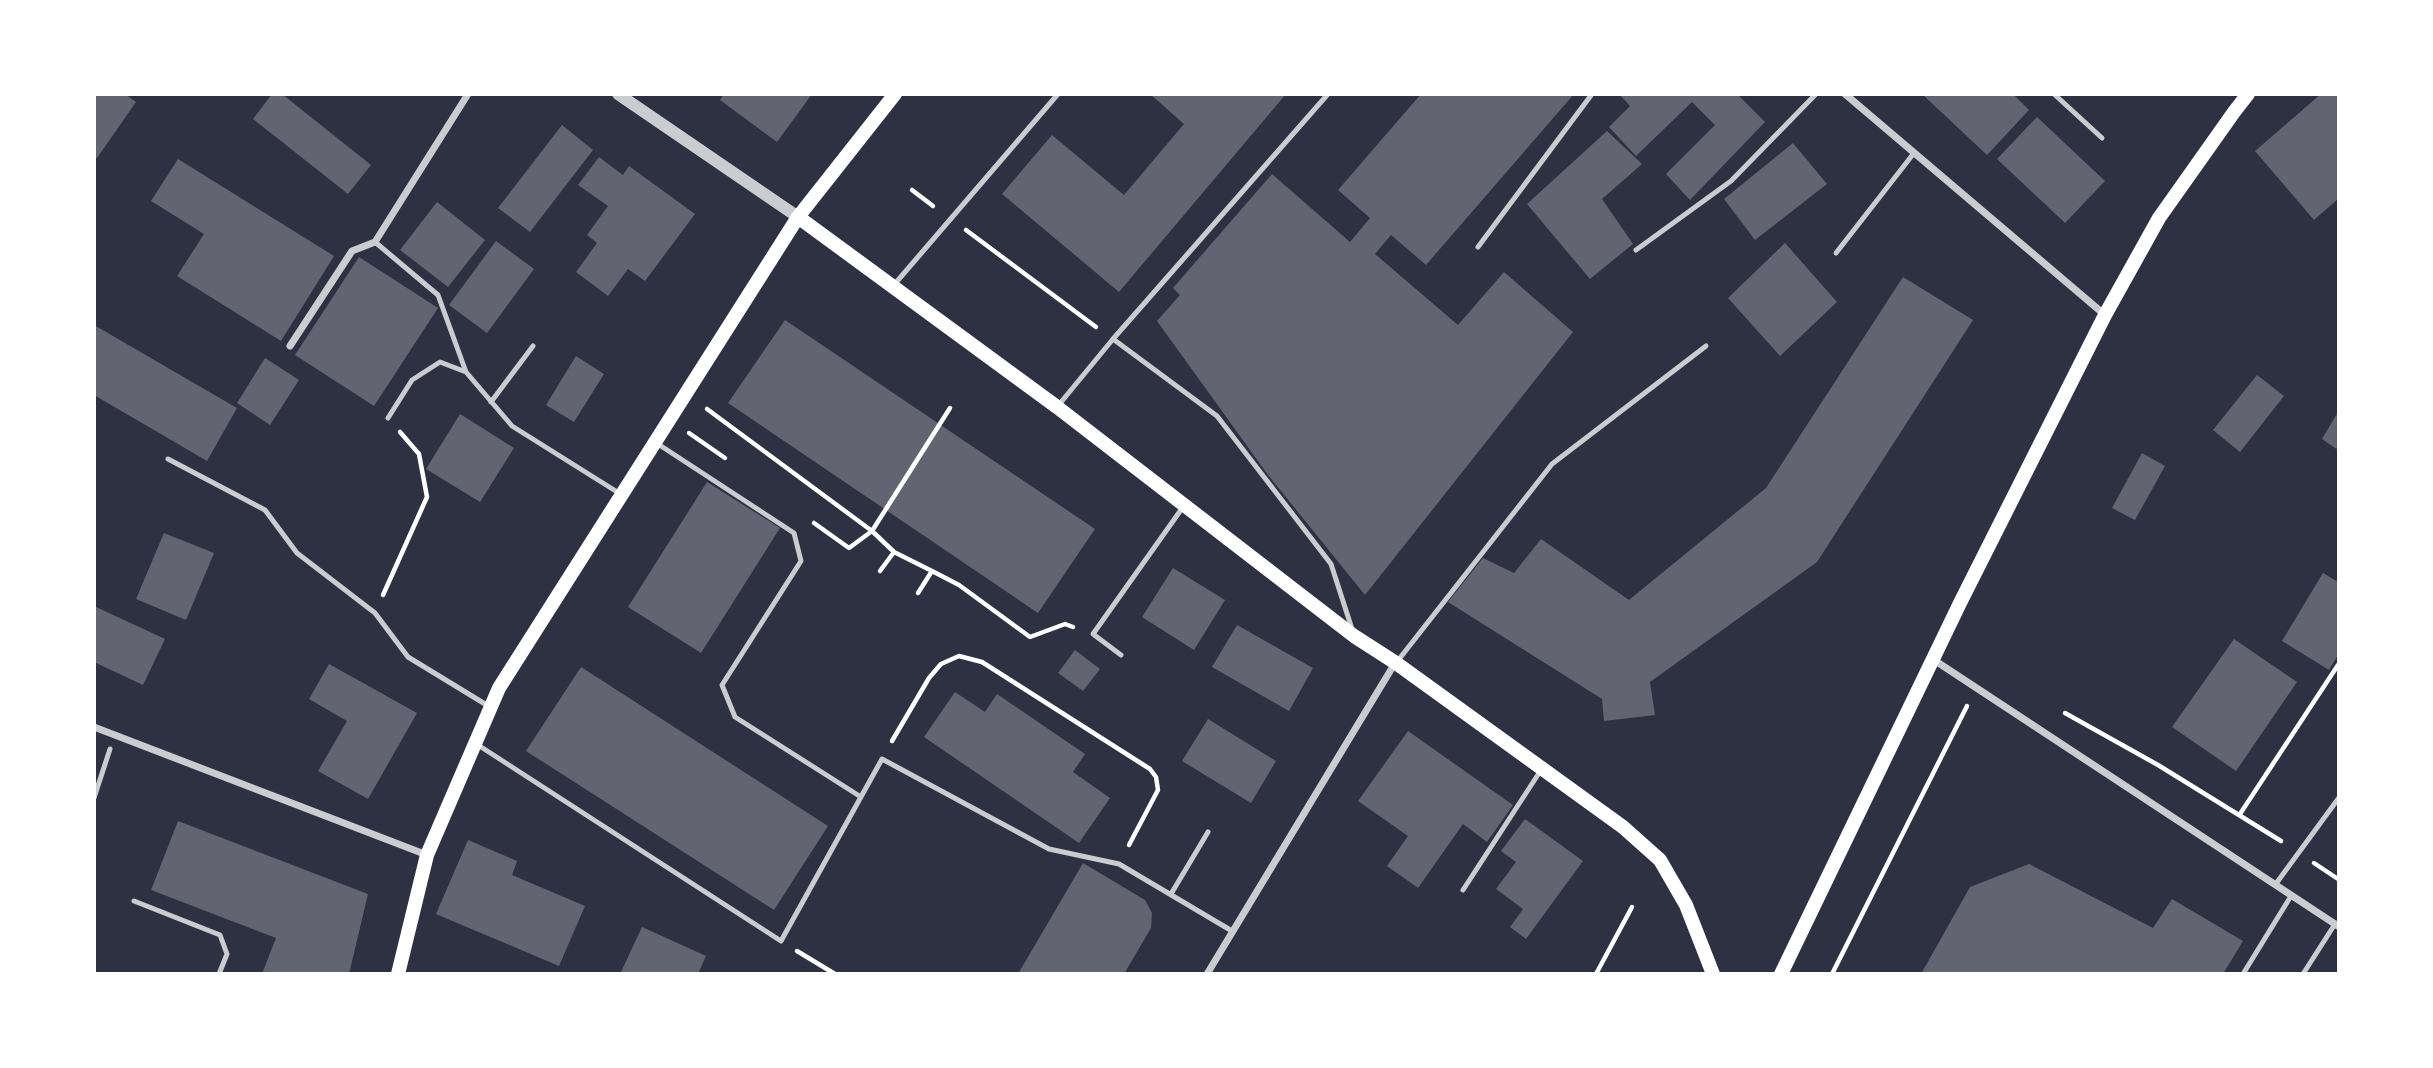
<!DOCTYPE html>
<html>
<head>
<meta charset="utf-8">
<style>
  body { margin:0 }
  #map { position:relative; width:2433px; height:1068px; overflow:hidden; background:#2d3142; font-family:Mulish,sans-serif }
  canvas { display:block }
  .frame { position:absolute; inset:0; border:96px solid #fff; pointer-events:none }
</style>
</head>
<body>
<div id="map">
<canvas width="2433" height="1068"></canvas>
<div class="frame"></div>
</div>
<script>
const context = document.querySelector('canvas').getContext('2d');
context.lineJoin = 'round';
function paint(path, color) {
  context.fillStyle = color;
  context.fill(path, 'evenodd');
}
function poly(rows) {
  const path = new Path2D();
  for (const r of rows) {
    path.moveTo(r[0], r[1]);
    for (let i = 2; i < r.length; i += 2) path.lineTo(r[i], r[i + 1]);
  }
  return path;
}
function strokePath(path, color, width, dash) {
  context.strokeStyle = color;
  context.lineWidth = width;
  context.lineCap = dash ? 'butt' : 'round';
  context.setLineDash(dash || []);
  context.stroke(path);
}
paint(poly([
  [94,94,125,94,136,102,97,158,94,156],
  [272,94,282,94,371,165,348,194,253,119],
  [724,94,812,94,777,142,720,100],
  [1150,94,1286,94,1119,292,1002,194,1052,135,1124,195,1184,124],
  [1421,94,1574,94,1426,265,1391,235,1375,254,1458,325,1504,272,1573,332,1365,595,1268,475,1157,321,1180,295,1173,288,1272,174,1350,242,1370,218,1338,190],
  [1619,94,1737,94,1765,122,1690,200,1666,174,1715,125,1692,102,1636,156,1609,127,1630,106],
  [1922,94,2013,94,2029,110,1987,155],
  [2321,94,2338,94,2338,199,2314,220,2255,151],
  [2037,117,2105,181,2065,223,1997,159],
  [562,125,593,150,530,232,498,208],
  [1607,131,1642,164,1602,199,1633,244,1590,279,1527,204],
  [1793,143,1827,184,1755,240,1724,199],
  [599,157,623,175,629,166,695,214,645,281,628,269,608,296,576,272,597,243,587,235,608,206,578,185],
  [178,159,334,256,281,341,177,276,204,234,151,201],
  [437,202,485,240,448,287,400,250],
  [496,241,534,269,487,333,449,305],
  [1785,243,1837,302,1780,356,1728,298],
  [359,257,438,308,374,406,295,355],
  [1903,277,1973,320,1817,562,1650,682,1655,715,1604,721,1602,699,1448,602,1483,558,1514,573,1541,539,1629,600,1766,488],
  [785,320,1095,529,1038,613,728,403],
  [94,325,237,408,207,461,94,395],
  [576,356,604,374,574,422,546,405],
  [265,358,299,380,270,425,237,403],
  [2257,375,2284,396,2240,452,2213,430],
  [2338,412,2338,450,2322,439],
  [460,414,514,448,480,502,426,469],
  [2142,453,2165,466,2135,520,2112,508],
  [707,482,780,528,701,653,628,607],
  [164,533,214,553,186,620,136,599],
  [1173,568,1225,600,1194,650,1142,617],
  [2323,573,2338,582,2338,655,2329,670,2282,641],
  [94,606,165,639,143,685,94,662],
  [1237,625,1313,668,1289,711,1212,667],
  [2234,639,2297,682,2236,771,2172,727],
  [1075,650,1100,669,1083,691,1058,673],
  [329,664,417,713,368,799,318,771,347,721,309,699],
  [581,667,828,826,774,910,526,751],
  [955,692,985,712,997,694,1085,754,1073,772,1110,798,1079,843,924,737],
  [1208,719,1276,761,1251,803,1182,761],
  [1408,731,1513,805,1487,842,1463,824,1418,888,1387,866,1408,836,1358,801],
  [1525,819,1583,861,1526,939,1510,927,1523,909,1496,889,1516,862,1501,851],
  [178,821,368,894,349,974,262,974,276,938,151,890],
  [468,840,517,861,512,875,585,906,559,966,436,914],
  [1083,863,1145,900,1152,913,1151,928,1124,974,1018,974],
  [2029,864,2153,928,2172,899,2243,941,2223,974,1921,974,1970,887],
  [642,927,706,956,698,974,620,974]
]), '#626471');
strokePath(poly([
  [912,190,933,206],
  [966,230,1096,327],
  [707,409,872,531,950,408],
  [689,433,725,458],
  [814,523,849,548,872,531,894,552,880,571],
  [894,552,932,571,918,593],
  [932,571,959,585,1030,637,1065,624,1073,627],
  [383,595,427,497,419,454,400,432],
  [2065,713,2158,765,2281,841],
  [892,741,929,678,941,664,959,656,982,662,1150,769,1156,777,1158,790,1129,845],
  [2240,814,2338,665],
  [2314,863,2338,879],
  [797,951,835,974],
  [1596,974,1632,907],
  [1832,974,1967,706]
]), '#fff', 4.5);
strokePath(poly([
  [2054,94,2102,138],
  [375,242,438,295,466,372,512,426,622,495],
  [1478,247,1592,94],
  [1636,250,1731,181,1816,94],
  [1836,253,1914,153],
  [893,286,1058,94],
  [1113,339,1217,416,1331,564,1352,629],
  [491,402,533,346],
  [1057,407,1113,339,1328,94],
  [388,418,412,380,440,362,466,372],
  [658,444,794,533,801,561,722,685,735,717,861,797],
  [168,459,265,510,297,553,375,613,408,657,490,707],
  [1121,655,1093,634,1183,507],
  [1396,663,1552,464,1706,346],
  [478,745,781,941,882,759,1049,849,1119,864,1232,931],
  [94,798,110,749],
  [2275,885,2338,799],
  [1463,890,1541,770],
  [1171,894,1208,832],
  [134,901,220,935,227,954,219,974],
  [2243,974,2291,896],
  [2303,974,2335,924]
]), '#caccd0', 5);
strokePath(poly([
  [1845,94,2105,315],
  [290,346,352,251,375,242,468,94],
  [1934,660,2338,926],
  [94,727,427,855],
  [1207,974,1395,663]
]), '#caccd0', 7);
strokePath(poly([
  [618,94,798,217]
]), '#caccd0', 12);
strokePath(poly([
  [798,217,1057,407,1354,636,1396,663,1623,827,1660,860,1686,905,1713,974],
  [398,974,427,855,499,688,798,217,895,94],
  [1781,974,1960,603,2105,315,2159,218,2234,112,2248,94]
]), '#fff', 14);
</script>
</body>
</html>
